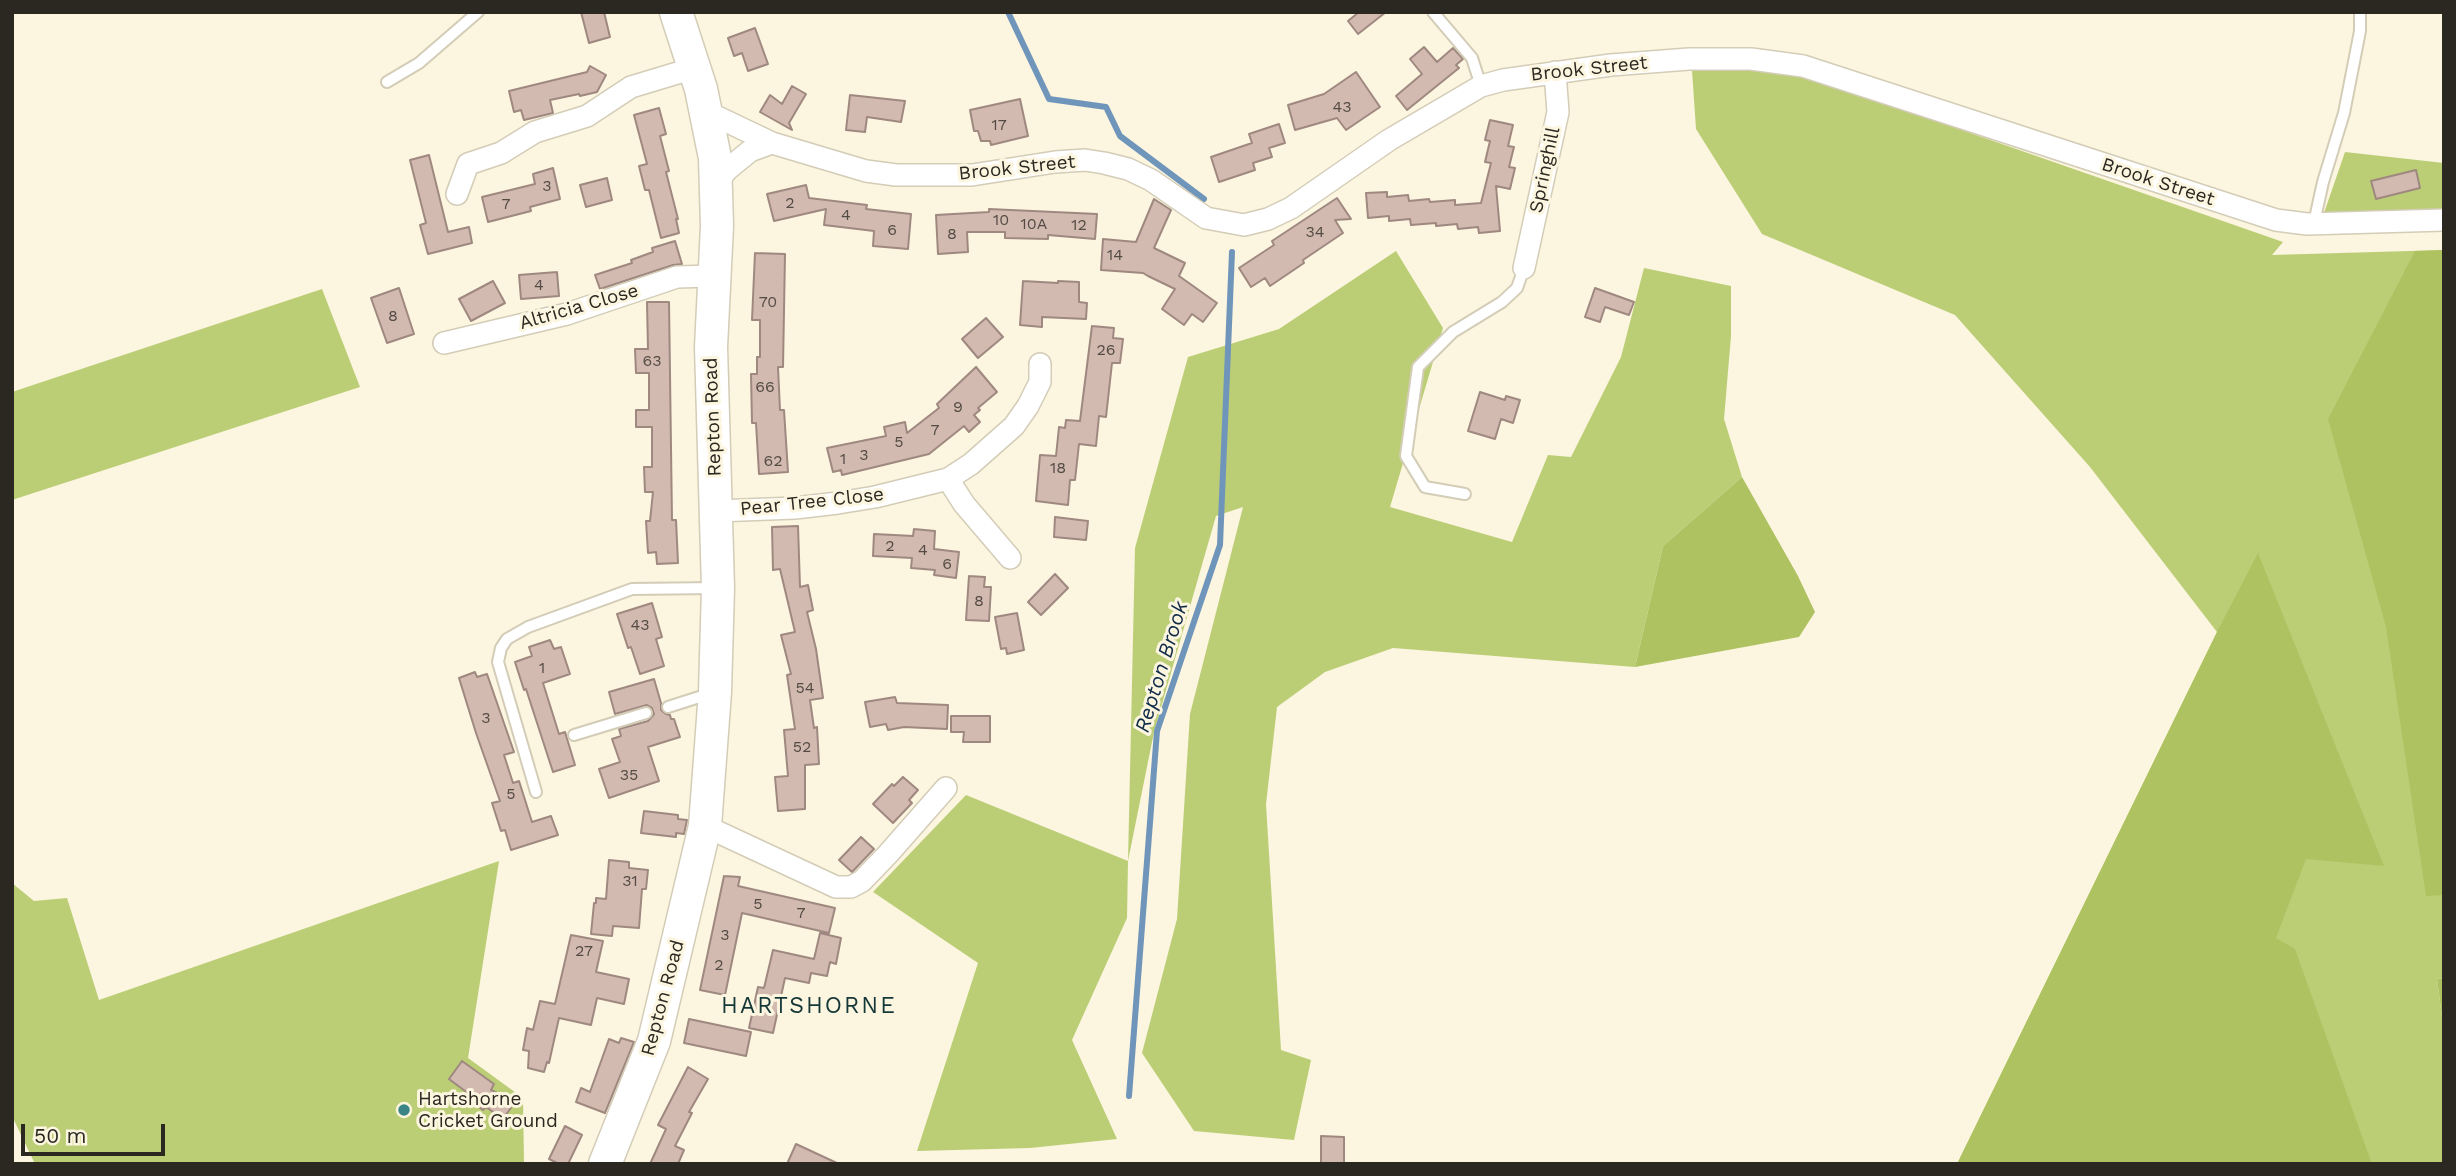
<!DOCTYPE html>
<html>
<head>
<meta charset="utf-8">
<style>
  body { margin:0 }
  #map { position:relative; width:2456px; height:1176px; overflow:hidden; background:#fcf5df; font-family:"Work Sans",sans-serif }
  canvas { display:block }
  .frame { position:absolute; inset:0; border:14px solid #2a2820; pointer-events:none }
  .scale { position:absolute; left:21px; top:1124px; width:144px; height:32px; box-sizing:border-box; border:4px solid #2a2820; border-top:0; padding-left:9px; font-size:21px; line-height:24px; white-space:nowrap; color:#2a2820; -webkit-text-stroke:5px #fcf5df; paint-order:stroke }
</style>
</head>
<body>
<div id="map">
<canvas width="2456" height="1176"></canvas>
<div class="frame"></div>
<div class="scale">50 m</div>
</div>
<script>
const context = document.querySelector('canvas').getContext('2d');
context.lineJoin = 'round';
function paint(path, color) {
  context.fillStyle = color;
  context.fill(path, 'evenodd');
}
function poly(rows) {
  const path = new Path2D();
  for (const r of rows) {
    path.moveTo(r[0], r[1]);
    for (let i = 2; i < r.length; i += 2) path.lineTo(r[i], r[i + 1]);
  }
  return path;
}
function strokePath(path, color, width, dash) {
  context.strokeStyle = color;
  context.lineWidth = width;
  context.lineCap = dash ? 'butt' : 'round';
  context.setLineDash(dash || []);
  context.stroke(path);
}
function label(font, color, halo, rows, align = 'center') {
  context.font = font + ' "Work Sans",sans-serif';
  context.lineWidth = 6;
  context.setLineDash([]);
  context.textBaseline = 'middle';
  context.strokeStyle = halo;
  context.fillStyle = color;
  for (const [text, x, y, turn = 0] of rows) {
    context.save();
    context.translate(x, y);
    context.rotate((+turn || 0) * Math.PI / 180);
    context.textAlign = isNaN(turn) ? turn : align;
    if (halo) context.strokeText(text, 0, 0);
    context.fillText(text, 0, 0);
    context.restore();
  }
}
paint(poly([
  [1692,70,1752,70,1807,76,2283,242,2272,255,2444,250,2444,978,2437,979,2444,1032,2444,1164,1957,1164,2217,632,2090,467,1955,315,1762,234,1696,129],
  [2345,152,2444,163,2444,210,2324,213],
  [1396,251,1443,328,1390,507,1512,542,1548,455,1571,457,1621,357,1644,268,1731,286,1731,336,1724,419,1742,477,1663,546,1635,667,1393,648,1325,672,1277,707,1266,804,1281,1050,1311,1060,1294,1140,1194,1131,1142,1053,1177,919,1190,714,1243,507,1216,516,1154,732,1128,861,1127,918,1072,1040,1117,1139,1030,1148,917,1151,978,963,873,892,966,795,1128,861,1135,548,1188,357,1279,329],
  [322,289,360,387,12,500,12,392],
  [499,861,468,1058,523,1098,524,1164,35,1164,12,1116,12,883,34,901,67,898,99,1000]
]), '#bbce76');
paint(poly([
  [2444,250,2444,895,2426,896,2386,627,2328,419,2415,251],
  [1742,477,1798,576,1815,612,1799,637,1635,667,1663,546],
  [2258,553,2384,866,2306,859,2276,938,2295,949,2372,1164,1957,1164,2217,632],
  [2444,978,2444,1032,2437,979]
]), '#afc262');
strokePath(poly([
  [1008,12,1049,99,1106,107,1120,136,1204,199],
  [1129,1096,1157,731,1220,545,1232,252]
]), '#7095bb', 6);
const building = poly([
  [581,12,604,12,610,37,589,43,581,12],
  [1359,12,1386,12,1358,34,1348,21,1359,12],
  [755,28,768,64,748,71,742,53,734,56,728,38,755,28],
  [1424,47,1437,62,1453,48,1463,59,1456,65,1459,68,1407,110,1396,96,1422,74,1410,59,1424,47],
  [590,66,606,75,597,92,580,96,579,94,550,100,553,113,524,120,521,110,514,112,509,91,587,72,590,66],
  [1356,72,1380,107,1346,130,1337,118,1295,130,1288,105,1324,94,1356,72],
  [792,86,806,94,789,123,792,130,760,112,770,95,782,104,792,86],
  [850,95,905,101,901,122,867,117,865,132,846,130,850,95],
  [1020,99,1028,136,991,145,990,141,981,141,978,131,974,131,970,110,1020,99],
  [659,108,666,134,660,136,669,171,666,172,678,219,676,219,679,233,661,238,649,190,645,190,639,166,647,164,634,115,659,108],
  [1490,120,1513,125,1508,146,1514,147,1509,167,1515,168,1510,189,1496,186,1500,231,1479,233,1478,227,1458,229,1457,224,1436,226,1436,223,1411,225,1410,219,1389,221,1389,216,1368,218,1366,193,1387,192,1387,197,1408,195,1409,201,1429,199,1430,202,1455,200,1455,205,1481,203,1491,163,1485,162,1490,141,1485,140,1490,120],
  [1279,124,1285,143,1269,148,1272,157,1253,163,1255,170,1219,182,1211,157,1252,143,1249,134,1279,124],
  [429,155,448,232,469,227,472,243,428,254,420,225,426,223,410,160,429,155],
  [553,168,560,199,530,207,531,211,488,222,482,197,535,184,533,174,553,168],
  [2416,170,2420,188,2376,199,2371,181,2416,170],
  [607,178,612,200,586,207,580,185,607,178],
  [806,185,809,198,867,205,866,209,911,214,908,249,873,246,874,231,824,225,826,209,774,221,767,194,806,185],
  [1337,198,1351,219,1335,220,1343,233,1303,260,1304,263,1270,286,1265,278,1251,287,1239,268,1274,245,1272,241,1337,198],
  [1154,199,1171,210,1154,248,1185,263,1179,276,1217,303,1203,322,1192,314,1184,325,1162,309,1175,289,1148,276,1143,273,1101,270,1103,239,1136,242,1154,199],
  [989,209,1097,214,1095,239,1048,235,1048,239,1005,238,1005,232,967,232,968,252,938,254,936,215,989,212,989,209],
  [675,241,682,264,673,265,600,289,595,275,632,263,631,260,653,252,652,248,675,241],
  [755,253,785,254,783,367,778,367,780,410,784,410,788,472,759,474,756,423,752,423,751,374,757,374,757,357,760,357,760,320,752,320,755,253],
  [557,272,559,296,521,299,519,275,557,272],
  [493,281,505,303,471,321,459,299,493,281],
  [1023,281,1058,283,1058,281,1079,282,1079,302,1087,303,1086,319,1042,317,1042,327,1020,325,1023,281],
  [399,288,414,334,387,343,371,298,399,288],
  [1595,288,1634,302,1629,315,1605,307,1600,322,1585,317,1595,288],
  [647,302,669,302,672,520,676,520,678,563,657,564,656,552,648,553,646,521,650,521,653,492,645,492,644,467,652,467,652,427,636,427,636,410,649,410,649,373,636,373,635,349,648,349,647,302],
  [986,318,1003,337,978,358,962,339,986,318],
  [1092,326,1114,328,1113,338,1123,339,1120,363,1112,363,1106,417,1099,416,1096,446,1079,444,1075,480,1070,480,1068,505,1036,501,1040,455,1056,456,1059,427,1065,428,1066,420,1080,421,1092,326],
  [976,367,997,392,978,408,980,410,974,415,980,422,969,432,964,426,929,454,842,475,841,470,833,472,827,448,886,436,884,427,905,422,907,433,939,408,937,404,976,367],
  [1480,392,1505,400,1506,396,1520,400,1513,423,1501,419,1495,439,1468,431,1480,392],
  [1055,517,1088,521,1086,540,1054,537,1055,517],
  [798,526,800,587,808,585,813,610,807,612,816,649,823,698,810,700,814,728,817,727,819,764,805,765,805,809,778,811,775,777,788,776,784,730,795,729,787,675,791,674,781,635,795,632,780,569,773,570,772,527,798,526],
  [914,529,935,531,934,549,959,552,956,578,934,575,935,570,911,568,912,558,873,556,874,534,913,536,914,529],
  [1055,574,1068,588,1041,615,1028,602,1055,574],
  [969,576,985,577,984,587,991,587,989,621,966,620,969,576],
  [652,603,662,637,656,639,664,666,640,674,631,647,628,648,617,614,652,603],
  [1017,613,1024,650,1007,654,1006,648,1001,649,995,617,1017,613],
  [550,640,554,649,561,647,570,674,543,683,559,734,565,732,575,765,553,772,526,689,524,690,515,662,532,656,529,647,550,640],
  [475,672,477,677,487,674,514,752,504,755,513,783,519,781,532,822,551,816,558,835,511,850,505,830,501,831,492,803,500,801,476,733,459,678,475,672],
  [654,679,661,703,661,710,666,714,670,715,671,719,674,719,680,737,648,747,659,781,609,798,599,769,620,762,612,739,621,736,619,729,648,721,654,714,652,708,647,705,615,714,609,692,654,679],
  [895,697,897,703,948,705,947,729,904,727,888,730,886,724,870,727,865,702,895,697],
  [951,716,990,716,990,742,963,742,964,732,951,732,951,716],
  [903,777,918,790,909,800,912,803,893,823,873,804,892,784,894,786,903,777],
  [644,811,678,815,678,819,687,820,684,834,676,833,676,837,641,833,644,811],
  [861,837,874,849,852,872,839,860,861,837],
  [609,860,629,862,629,868,648,870,646,889,642,889,639,928,613,926,612,936,591,934,594,903,596,903,596,898,606,899,609,860],
  [724,876,740,877,738,886,835,908,829,933,742,913,725,995,700,990,724,876],
  [820,933,841,938,836,964,830,962,827,976,811,973,809,983,785,978,773,1033,749,1028,758,987,764,988,773,950,814,959,820,933],
  [571,935,603,941,596,972,629,979,624,1004,597,998,591,1025,559,1018,549,1063,547,1062,544,1072,528,1068,529,1051,523,1050,527,1028,533,1030,540,1001,555,1004,571,935],
  [689,1019,751,1032,746,1056,684,1043,689,1019],
  [621,1038,634,1042,605,1113,576,1102,581,1088,590,1092,609,1039,619,1043,621,1038],
  [462,1061,494,1084,491,1090,515,1102,503,1119,486,1107,483,1110,467,1098,469,1094,449,1079,462,1061],
  [688,1067,708,1079,689,1112,692,1113,675,1146,684,1150,678,1164,650,1164,666,1129,658,1125,688,1067],
  [565,1126,582,1135,568,1164,559,1164,549,1159,565,1126],
  [1321,1136,1344,1137,1344,1164,1321,1164,1321,1136],
  [796,1144,839,1164,787,1164,796,1144]
]);
paint(building, '#d2bab1');
strokePath(building, '#9f8880', 2);
const lane = poly([
  [1433,12,1472,58,1481,86],
  [387,82,419,63,478,12],
  [2314,223,2323,182,2344,113,2360,31,2360,12],
  [1465,494,1425,487,1406,456,1418,367,1453,332,1502,302,1517,288,1524,268],
  [668,707,712,693],
  [574,735,646,713],
  [536,792,498,662,501,648,507,639,528,627,632,589,715,588]
]);
const street = poly([
  [707,112,772,143,866,171,896,175,972,175,1055,162,1085,160,1104,163,1128,169,1151,180,1206,218,1244,225,1268,219,1291,208,1389,140,1481,86,1503,80,1611,65,1689,59,1751,59,1803,66,2276,220,2307,224,2444,220],
  [716,183,728,169,750,151,772,143],
  [457,194,468,164,501,153,535,132,587,116,631,87,694,68],
  [1524,268,1558,112,1555,72],
  [444,343,567,314,677,277,713,276],
  [948,479,964,504,1010,558],
  [716,511,795,508,838,503,875,497,948,479,971,464,1014,426,1028,406,1040,382,1040,364],
  [705,826,836,887,851,887,862,881,888,854,946,788]
]);
const secondary = poly([
  [605,1164,654,1041,705,826,715,692,718,588,711,347,717,226,715,158,701,89,676,12]
]);
strokePath(lane, '#d3ccb7', 14);
strokePath(street, '#d3ccb7', 24);
strokePath(secondary, '#d3ccb7', 35);
strokePath(lane, '#fff', 10);
strokePath(street, '#fff', 21);
strokePath(secondary, '#fff', 32);
for (const [x, y, r, color] of [
  [404,1110,7,"#3c8586"]
]) {
  const dot = new Path2D();
  dot.arc(x, y, r, 0, 2 * Math.PI);
  context.fillStyle = color;
  context.fill(dot);
  strokePath(dot, '#fcf5df', 2.5);
}
label('16px', '#544c44', null, [
  ["43",1342,107],
  ["17",999,125],
  ["3",547,186],
  ["2",790,203],
  ["7",506,204],
  ["4",846,215],
  ["10",1001,220],
  ["10A",1034,224],
  ["12",1079,225],
  ["6",892,230],
  ["34",1315,232],
  ["8",952,234],
  ["14",1115,255],
  ["4",539,285],
  ["70",768,302],
  ["8",393,316],
  ["26",1106,350],
  ["63",652,361],
  ["66",765,387],
  ["9",958,407],
  ["7",935,430],
  ["5",899,442],
  ["3",864,455],
  ["1",843,459],
  ["62",773,461],
  ["18",1058,468],
  ["2",890,546],
  ["4",923,550],
  ["6",947,564],
  ["8",979,601],
  ["43",640,625],
  ["1",542,668],
  ["54",805,688],
  ["3",486,718],
  ["52",802,747],
  ["35",629,775],
  ["5",511,794],
  ["31",630,881],
  ["5",758,904],
  ["7",801,913],
  ["3",725,935],
  ["27",584,951],
  ["2",719,965]
]);
label('19px', '#2a2820', '#fcf5df', [
  ["Brook Street",1589,69,-6],
  ["Brook Street",1017,168,-6],
  ["Springhill",1545,170,-78],
  ["Brook Street",2158,182,18],
  ["Altricia Close",579,307,-16],
  ["Repton Road",713,417,-92],
  ["Pear Tree Close",812,502,-6],
  ["Repton Road",663,998,-75]
]);
label('19px', '#2a2820', '#fcf5df', [
  ["Hartshorne",418,1099],
  ["Cricket Ground",418,1121]
], 'left');
label('italic 21px', '#0f2b47', '#fcf5df', [
  ["Repton Brook",1162,667,-73]
]);
context.letterSpacing = '2px';
label('23px', '#133637', '#fcf5df', [
  ["HARTSHORNE",809,1006]
]);
context.letterSpacing = '0px';
</script>
</body>
</html>
